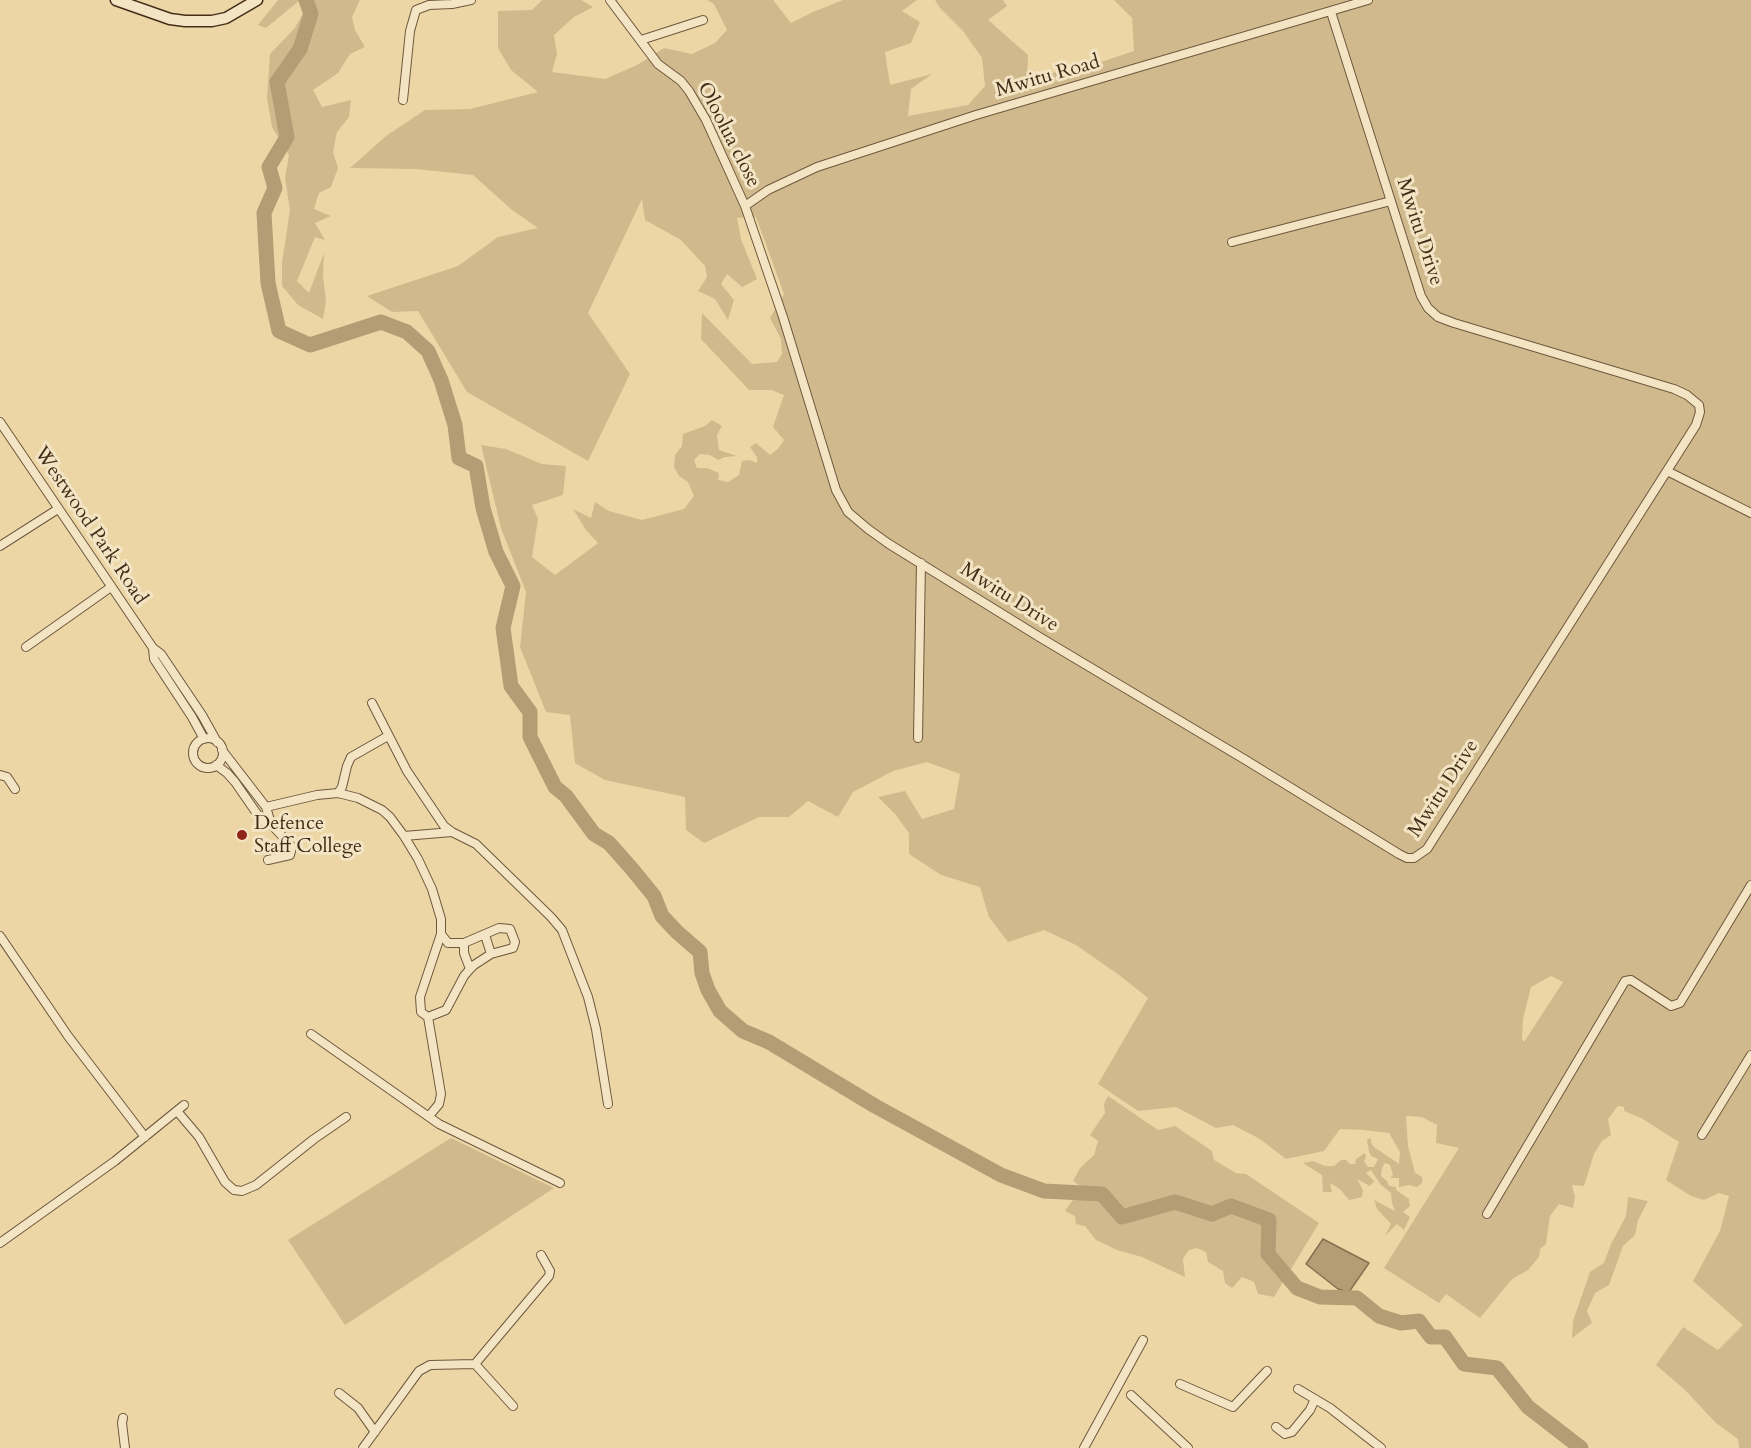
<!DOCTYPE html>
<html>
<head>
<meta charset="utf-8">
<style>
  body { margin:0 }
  canvas { display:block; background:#edd6a5 }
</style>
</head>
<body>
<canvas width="1751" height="1448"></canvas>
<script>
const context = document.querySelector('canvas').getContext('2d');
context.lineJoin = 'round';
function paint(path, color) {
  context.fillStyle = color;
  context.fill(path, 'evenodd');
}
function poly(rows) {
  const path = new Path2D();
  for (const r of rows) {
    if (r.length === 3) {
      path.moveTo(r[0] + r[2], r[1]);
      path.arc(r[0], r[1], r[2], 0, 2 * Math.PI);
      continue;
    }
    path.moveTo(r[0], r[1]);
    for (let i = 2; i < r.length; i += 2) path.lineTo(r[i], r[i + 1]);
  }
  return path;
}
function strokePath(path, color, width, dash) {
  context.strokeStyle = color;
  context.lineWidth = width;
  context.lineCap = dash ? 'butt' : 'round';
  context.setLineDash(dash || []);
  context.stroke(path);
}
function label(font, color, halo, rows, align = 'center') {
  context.font = font + ' Cardo,serif';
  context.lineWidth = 6;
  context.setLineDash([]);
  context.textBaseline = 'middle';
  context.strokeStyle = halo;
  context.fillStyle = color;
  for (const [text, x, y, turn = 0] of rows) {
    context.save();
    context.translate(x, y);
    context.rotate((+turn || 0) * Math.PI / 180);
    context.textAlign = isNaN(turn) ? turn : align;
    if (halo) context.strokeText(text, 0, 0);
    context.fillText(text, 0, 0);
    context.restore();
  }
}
paint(poly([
  [278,0,300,0,266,28,258,25],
  [310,0,360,0,352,17,355,30,365,47,350,54,338,73,313,90,322,107,351,100,349,117,337,132,333,152,338,168,331,187,319,193,314,209,331,216,315,223,325,240,315,237,297,281,309,293,324,253,323,276,326,301,323,319,298,305,282,286,282,263,290,210,285,178,289,155,272,127,267,98,270,54,295,28],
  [542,0,581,0,593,7,574,17,554,35,557,54,552,72,605,79,637,65,664,48,692,54,715,43,727,30,714,4,707,0,773,0,791,23,813,12,843,0,917,0,902,11,920,22,911,43,885,52,890,85,932,74,911,89,908,116,968,105,985,86,982,58,963,31,940,8,935,0,1003,0,1007,6,988,20,1028,55,1027,78,1092,65,1134,51,1132,18,1114,0,1751,0,1751,1448,1739,1448,1738,1439,1716,1423,1684,1389,1656,1365,1683,1327,1718,1350,1743,1325,1693,1281,1720,1231,1729,1196,1719,1193,1704,1200,1691,1196,1666,1180,1679,1142,1641,1118,1624,1111,1624,1107,1618,1106,1608,1119,1611,1135,1602,1141,1594,1154,1584,1186,1572,1185,1575,1197,1573,1208,1559,1204,1550,1216,1546,1244,1540,1249,1539,1257,1528,1270,1512,1279,1480,1318,1446,1294,1439,1303,1384,1268,1459,1148,1436,1143,1437,1125,1422,1117,1406,1116,1408,1146,1415,1173,1422,1177,1422,1183,1417,1187,1409,1185,1399,1187,1399,1178,1390,1178,1393,1175,1390,1165,1385,1163,1382,1168,1381,1176,1387,1181,1389,1186,1396,1187,1396,1190,1409,1199,1410,1206,1403,1212,1410,1217,1404,1230,1397,1224,1385,1236,1391,1224,1377,1209,1374,1200,1395,1211,1392,1203,1391,1193,1381,1185,1371,1170,1366,1173,1374,1181,1370,1186,1357,1179,1363,1190,1362,1197,1349,1200,1340,1189,1330,1183,1332,1192,1323,1192,1322,1175,1303,1163,1313,1161,1325,1166,1334,1166,1341,1160,1346,1160,1350,1164,1355,1164,1356,1159,1365,1153,1366,1157,1364,1161,1368,1167,1374,1167,1378,1159,1371,1156,1369,1151,1367,1140,1371,1138,1371,1143,1374,1147,1399,1164,1400,1152,1389,1133,1363,1130,1340,1129,1324,1151,1286,1159,1260,1139,1233,1125,1216,1128,1176,1107,1138,1111,1098,1084,1148,998,1119,975,1076,945,1044,930,1008,942,989,917,980,887,941,875,909,854,909,833,895,814,878,797,905,791,922,819,954,809,960,774,927,762,893,771,853,792,838,817,808,801,789,817,759,817,704,843,686,830,685,797,605,780,575,763,570,715,546,712,520,647,526,592,501,528,481,445,506,449,542,464,566,466,563,495,532,505,538,519,532,557,555,575,598,543,586,530,573,509,591,518,595,502,609,511,642,520,684,509,694,496,688,482,679,476,674,467,675,455,682,446,683,434,705,426,712,420,722,426,717,435,719,450,737,456,725,457,718,460,710,455,700,454,694,460,697,468,707,468,719,473,718,480,728,482,739,475,742,461,750,460,757,463,757,457,750,447,756,443,770,455,778,449,784,440,773,427,784,395,771,390,749,390,701,339,702,313,752,364,777,362,782,354,781,339,770,318,784,294,756,217,737,218,741,239,757,279,742,287,727,274,721,284,734,300,728,320,715,299,698,291,707,277,705,266,681,240,645,220,642,199,588,313,630,374,588,461,467,392,418,311,392,312,367,296,458,266,498,237,538,228,512,210,473,175,416,169,350,168,386,136,425,110,470,109,538,92,511,70,498,48,498,11,532,10],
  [1551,976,1563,982,1524,1042,1522,1039,1523,1019,1531,987],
  [1108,1096,1158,1130,1175,1126,1212,1151,1214,1160,1236,1173,1246,1174,1319,1223,1274,1297,1258,1294,1254,1282,1242,1277,1232,1288,1225,1283,1223,1271,1208,1262,1206,1252,1197,1248,1189,1250,1183,1259,1185,1277,1142,1257,1117,1250,1096,1240,1085,1226,1076,1224,1075,1216,1065,1211,1082,1187,1073,1181,1080,1168,1094,1155,1098,1141,1090,1135,1105,1113,1104,1104],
  [451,1138,554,1188,345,1325,288,1240],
  [1628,1197,1648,1201,1638,1220,1635,1235,1623,1246,1609,1285,1595,1293,1587,1311,1592,1323,1572,1338,1573,1321,1590,1272,1604,1263,1611,1244,1626,1216]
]), '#d0b98d');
const water = poly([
  [1323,1239,1369,1263,1349,1292,1338,1289,1306,1264,1323,1239]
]);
paint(water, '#b39d75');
strokePath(water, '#867050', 1.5);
strokePath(poly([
  [306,0,311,14,300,49,277,82,287,137,269,167,275,188,264,213,268,283,279,331,310,345,381,322,407,332,428,351,441,380,455,425,459,458,476,466,483,508,496,552,513,586,503,628,511,686,530,712,530,737,555,787,566,796,594,834,609,843,632,869,654,896,662,916,677,932,700,952,702,973,708,990,720,1011,743,1031,769,1042,875,1106,1001,1175,1044,1191,1102,1194,1122,1217,1175,1202,1212,1214,1231,1206,1269,1220,1268,1254,1297,1288,1320,1297,1357,1298,1379,1316,1401,1323,1419,1321,1431,1337,1445,1337,1464,1364,1497,1368,1528,1407,1581,1448]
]), '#b39d75', 15);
const minor = poly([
  [610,0,658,64,681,81,689,91,706,120,745,206,783,317,836,490,848,512,868,529,889,544,1041,638,1244,759,1399,854,1407,858,1414,858,1427,849,1696,425,1700,412,1699,405,1687,395,1674,389,1454,323,1438,317,1428,308,1421,296,1331,12],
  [641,40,703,20],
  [403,100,410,31,416,10,429,5,452,4,471,0],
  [745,206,768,190,817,167,976,115,1368,0],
  [1232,242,1391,201],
  [0,422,153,648,161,654,202,715,217,742],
  [1667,471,1751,513],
  [0,546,58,509],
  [26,647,111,587],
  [153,648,154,659,192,717,204,739],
  [372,703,407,771,444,826,452,832,476,844,551,917,562,930,588,997,596,1029,608,1104],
  [918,738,921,563],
  [208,753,15],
  [222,750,266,807,271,824,292,847,290,855,268,860],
  [216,765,227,773,235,782,262,821,271,824],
  [0,775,7,777,15,789],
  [338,793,342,787,347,766,351,757,388,736],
  [266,807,317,795,338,793,358,798,382,810,390,817,404,836,418,859,432,889,441,919,441,934,420,997,421,1012,428,1017,446,1010,464,976,470,969,474,965,491,954,513,948,515,942,510,929,499,928,464,943,464,953,470,969],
  [404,836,452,832],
  [441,934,448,943,464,943],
  [485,935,491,954],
  [0,936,68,1036,145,1137],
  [428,1017,441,1094,439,1104,429,1116],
  [311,1034,439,1124,560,1183],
  [177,1111,199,1137,225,1182,234,1190,242,1191,256,1185,314,1139,346,1117],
  [1702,1135,1751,1055],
  [1487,1214,1625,981,1631,980,1671,1006,1680,1003,1751,885],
  [0,1243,115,1161,184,1105],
  [475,1364,549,1276,550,1271,541,1255],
  [1180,1384,1233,1407,1267,1371],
  [1298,1389,1330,1408,1381,1448],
  [339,1393,358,1408,375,1432],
  [1131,1395,1188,1448],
  [123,1418,122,1423,125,1448],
  [1276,1427,1285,1434,1292,1432,1310,1410,1315,1399],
  [363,1448,419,1371,430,1365,475,1364,513,1406],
  [1084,1448,1143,1340]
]);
const secondary = poly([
  [116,0,170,19,185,21,212,21,226,18,257,0]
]);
strokePath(minor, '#6e573c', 10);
strokePath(secondary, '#432d19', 13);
strokePath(minor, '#f3e4c4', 8);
strokePath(secondary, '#f3e4c4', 10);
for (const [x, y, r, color] of [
  [242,835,6,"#8f2418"]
]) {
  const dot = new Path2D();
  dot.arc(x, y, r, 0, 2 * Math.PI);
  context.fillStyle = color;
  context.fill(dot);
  strokePath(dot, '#f3e4c4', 2);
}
label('20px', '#432d19', '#f3e4c4', [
  ["Mwitu Road",1048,77,-16],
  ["Oloolua close",728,135,63],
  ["Mwitu Drive",1419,232,72],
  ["Westwood Park Road",90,526,56],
  ["Mwitu Drive",1009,598,32],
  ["Mwitu Drive",1444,789,-57]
]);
label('20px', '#432d19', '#f3e4c4', [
  ["Defence",254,824],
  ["Staff College",254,847]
], 'left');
</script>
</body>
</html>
